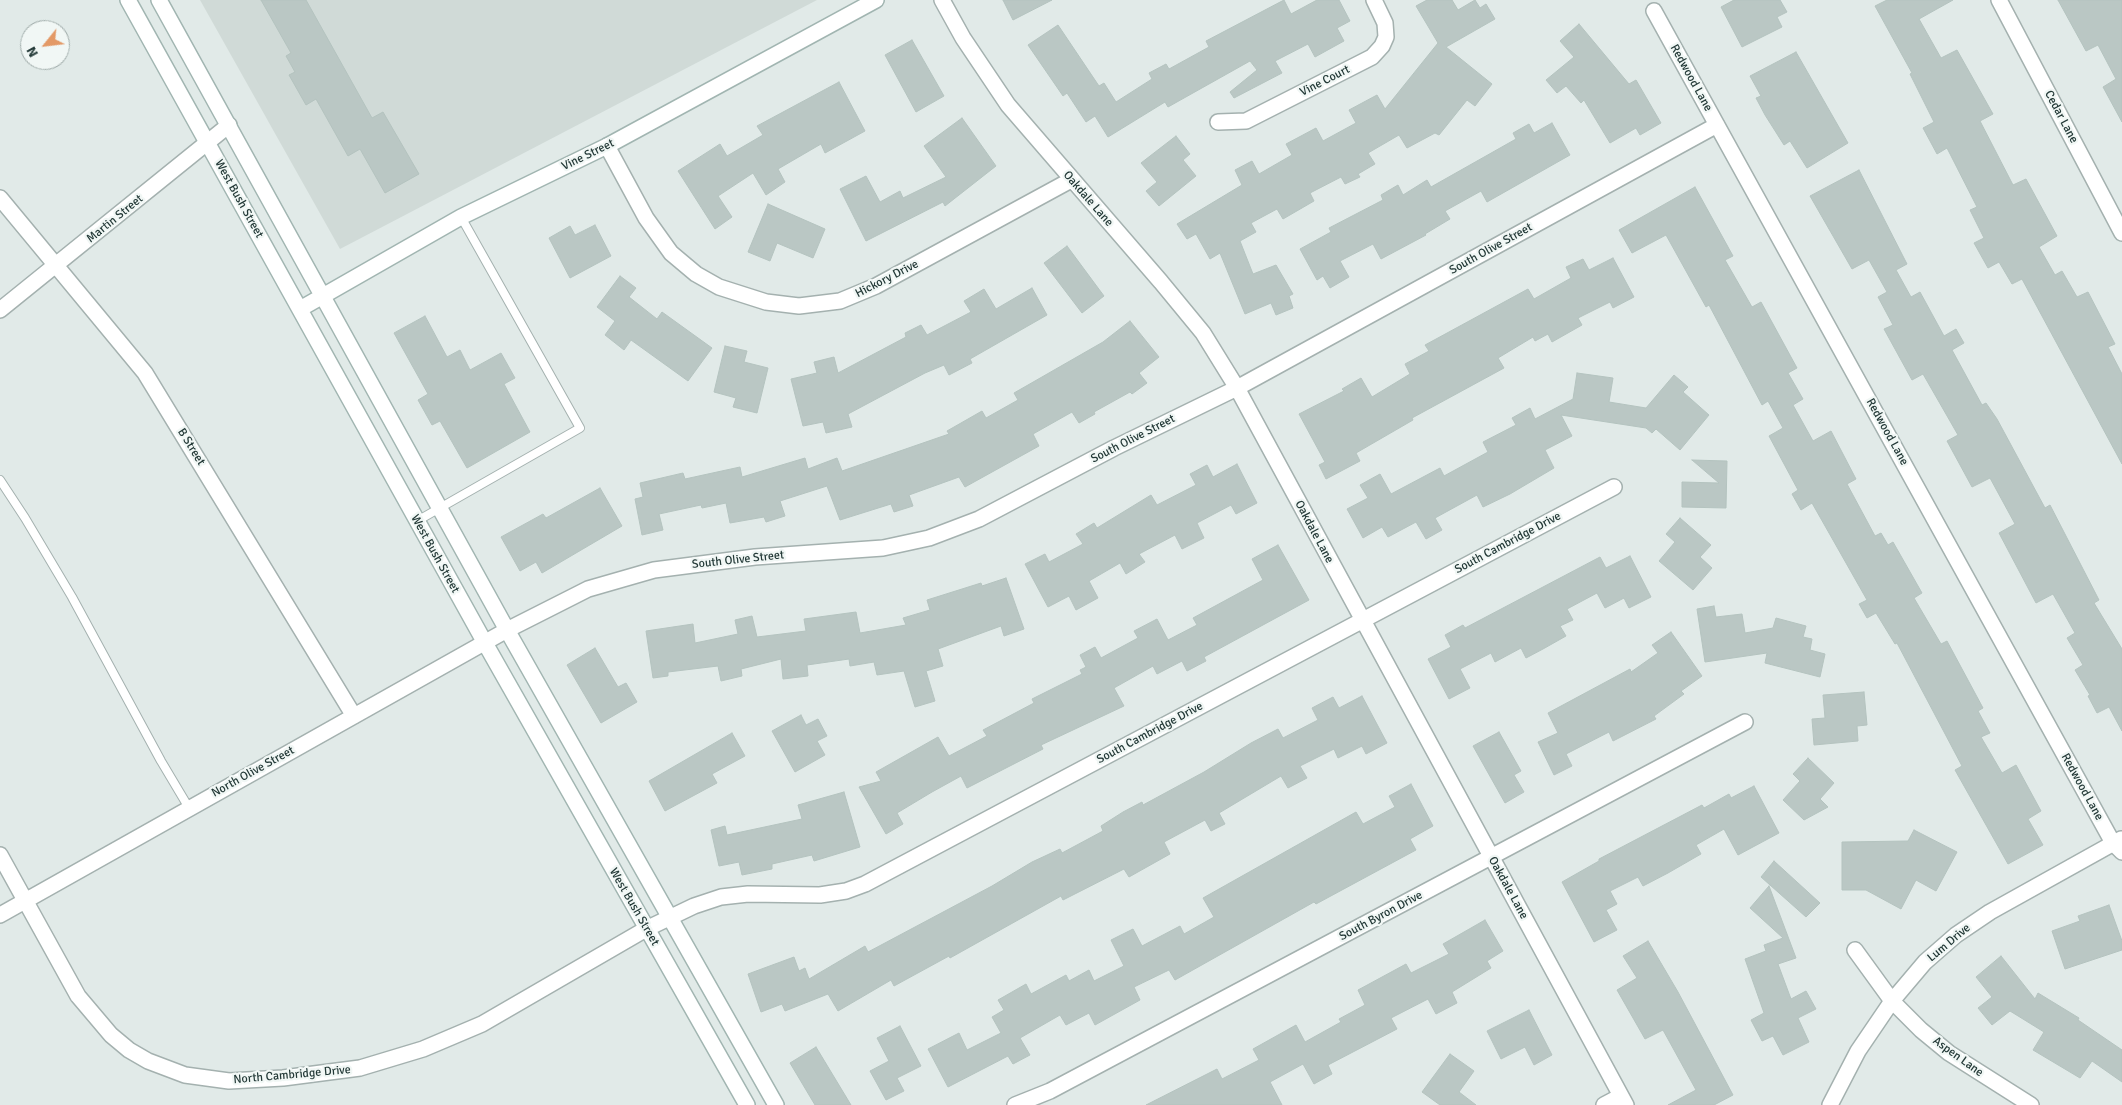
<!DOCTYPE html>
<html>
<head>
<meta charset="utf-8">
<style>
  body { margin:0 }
  #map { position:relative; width:2122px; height:1105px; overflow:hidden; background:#e1eae8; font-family:Signika,sans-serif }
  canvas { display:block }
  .north { position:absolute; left:20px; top:20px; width:50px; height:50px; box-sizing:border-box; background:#f1f7f5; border:1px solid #9faba9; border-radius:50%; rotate:241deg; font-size:14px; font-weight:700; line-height:20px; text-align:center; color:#233937 }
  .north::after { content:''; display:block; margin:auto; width:18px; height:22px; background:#e39966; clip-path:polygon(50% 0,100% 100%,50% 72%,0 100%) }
</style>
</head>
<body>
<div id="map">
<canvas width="2122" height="1105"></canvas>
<div class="north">N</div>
</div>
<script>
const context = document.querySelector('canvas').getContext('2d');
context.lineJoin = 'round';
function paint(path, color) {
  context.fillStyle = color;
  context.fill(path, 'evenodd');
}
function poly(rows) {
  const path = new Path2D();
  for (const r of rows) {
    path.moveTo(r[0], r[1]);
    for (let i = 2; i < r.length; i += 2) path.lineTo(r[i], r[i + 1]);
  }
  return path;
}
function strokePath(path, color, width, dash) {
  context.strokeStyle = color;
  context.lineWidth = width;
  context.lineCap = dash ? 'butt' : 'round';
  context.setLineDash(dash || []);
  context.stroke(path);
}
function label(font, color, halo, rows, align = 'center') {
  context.font = font + ' Signika,sans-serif';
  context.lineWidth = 4.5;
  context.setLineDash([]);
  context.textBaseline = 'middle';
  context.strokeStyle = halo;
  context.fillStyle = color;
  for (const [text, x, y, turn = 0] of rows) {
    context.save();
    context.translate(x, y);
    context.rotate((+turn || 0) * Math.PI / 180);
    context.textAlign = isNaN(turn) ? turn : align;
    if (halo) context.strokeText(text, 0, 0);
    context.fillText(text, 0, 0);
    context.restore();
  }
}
paint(poly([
  [200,0,817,0,340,249]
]), '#d0dad7');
const building = poly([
  [261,0,306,0,372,118,383,112,419,174,385,193,360,149,348,156,316,99,306,105,289,75,295,72,286,56,291,53,261,0],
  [1003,0,1052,0,1013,20,1003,0],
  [1284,0,1291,14,1317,0,1339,0,1350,21,1337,28,1344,41,1315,57,1308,44,1275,61,1282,73,1234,98,1230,92,1257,70,1250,61,1168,107,1165,102,1108,137,1095,116,1086,122,1067,93,1063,96,1028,45,1058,25,1099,86,1104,83,1116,102,1152,79,1149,73,1166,64,1169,69,1209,47,1206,41,1284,0],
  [1427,0,1452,0,1458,10,1475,0,1480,8,1486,4,1495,19,1446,47,1492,84,1475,106,1467,100,1439,135,1435,133,1407,148,1399,135,1368,153,1375,164,1358,174,1360,177,1345,184,1341,177,1310,193,1314,201,1283,219,1277,209,1251,223,1256,232,1240,241,1253,274,1276,265,1293,294,1289,296,1293,308,1276,315,1271,303,1245,314,1220,253,1210,259,1196,234,1187,239,1177,224,1242,185,1235,170,1252,161,1259,174,1292,155,1286,144,1316,128,1323,141,1356,123,1349,110,1377,95,1385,109,1438,43,1416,6,1427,0],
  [1734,0,1780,0,1787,12,1777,17,1782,27,1742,47,1721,7,1734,0],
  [1887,0,1953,0,1919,19,1941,58,1957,50,1993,114,1980,121,2013,185,2026,179,2057,236,2039,247,2055,275,2062,271,2077,297,2088,292,2115,344,2108,347,2122,374,2122,464,2022,279,2012,284,1999,262,1988,268,1974,243,1984,238,1970,210,1977,207,1947,148,1937,154,1923,128,1934,122,1910,74,1912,73,1875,6,1887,0],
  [2058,0,2122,0,2122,122,2103,87,2116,79,2098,45,2086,51,2058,0],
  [1579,24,1629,84,1636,80,1661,123,1640,135,1636,128,1610,143,1584,100,1581,103,1566,86,1557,93,1546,80,1574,57,1560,41,1579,24],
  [912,40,944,96,916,112,885,55,912,40],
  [1796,52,1848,143,1807,168,1790,141,1784,145,1765,115,1756,98,1761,96,1750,76,1796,52],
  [839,82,865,131,825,153,821,144,778,169,785,182,766,195,753,173,718,196,732,217,715,229,678,171,720,144,727,156,763,135,757,126,839,82],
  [962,118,996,166,945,206,943,202,866,241,840,189,866,176,880,202,900,191,903,198,946,177,924,146,962,118],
  [1552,123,1570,155,1487,202,1481,191,1445,211,1450,219,1425,234,1426,235,1381,259,1373,244,1340,261,1349,277,1330,288,1323,276,1317,280,1300,249,1331,232,1329,228,1383,200,1381,195,1398,185,1403,195,1427,180,1431,187,1516,139,1513,133,1529,124,1534,133,1552,123],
  [1176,136,1190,154,1183,160,1196,176,1159,206,1146,191,1157,182,1141,163,1176,136],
  [1859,170,1907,264,1896,270,1911,297,1920,292,1944,336,1956,329,1964,343,1952,350,1982,405,1986,403,1997,419,2045,508,2050,505,2099,600,2094,603,2122,649,2122,731,2109,707,2097,713,2088,696,2090,695,2075,670,2083,665,2067,638,2075,633,2053,594,2036,603,1999,533,2015,524,1990,478,1972,487,1947,441,1958,435,1923,374,1912,380,1884,329,1893,325,1878,297,1887,292,1869,260,1852,269,1810,196,1859,170],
  [1695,187,1733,256,1725,260,1752,307,1761,302,1797,368,1788,373,1803,399,1793,405,1813,441,1831,431,1856,479,1847,484,1875,536,1881,533,1888,545,1893,542,1922,593,1914,598,1941,644,1947,641,1983,708,1978,711,1990,733,1981,737,2002,773,2016,765,2041,811,2028,819,2043,845,2008,864,1955,770,1962,766,1897,643,1895,644,1876,613,1867,618,1859,604,1867,600,1812,503,1801,510,1792,494,1798,490,1769,436,1783,428,1768,401,1762,405,1709,305,1706,307,1666,235,1632,253,1619,230,1695,187],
  [768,204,825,229,813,258,777,243,770,261,748,252,768,204],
  [595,225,611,256,570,278,549,238,570,226,575,235,595,225],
  [1067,246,1104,296,1082,313,1044,263,1067,246],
  [1613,258,1634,297,1613,308,1610,302,1578,318,1582,325,1552,342,1548,334,1535,341,1533,337,1498,358,1504,368,1412,418,1413,420,1356,453,1360,461,1326,479,1319,465,1325,462,1299,414,1344,391,1342,389,1361,378,1372,397,1410,374,1405,364,1429,351,1425,345,1528,289,1534,299,1571,278,1566,267,1583,259,1589,270,1613,258],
  [620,276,636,288,629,297,657,319,662,312,712,348,688,381,631,340,624,350,605,335,615,321,597,307,620,276],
  [1032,288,1047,315,970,359,972,363,949,375,944,365,925,373,848,414,852,427,826,433,823,422,803,426,791,379,817,373,814,362,834,357,838,373,906,337,905,333,921,325,927,335,971,312,964,301,984,289,996,309,1032,288],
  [425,316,447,357,460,350,470,370,501,353,515,378,504,384,530,432,467,468,440,421,432,425,418,400,428,394,394,333,425,316],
  [1130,321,1159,357,1139,373,1147,383,1132,394,1130,392,1094,412,1095,414,1079,423,1072,412,1033,434,1039,446,965,487,959,477,909,495,913,506,894,512,891,504,840,520,827,486,780,501,785,516,766,522,764,517,730,523,726,503,702,508,701,505,659,514,663,530,642,535,635,499,643,497,640,483,683,473,685,479,740,467,742,477,805,458,808,469,837,458,842,471,949,434,947,431,982,411,986,418,1018,400,1014,393,1103,342,1130,321],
  [725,346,747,351,744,362,768,368,757,413,733,407,736,398,714,392,725,346],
  [1577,373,1613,378,1609,402,1646,408,1674,375,1688,387,1683,392,1709,415,1680,450,1656,429,1652,433,1646,428,1561,415,1572,436,1545,450,1554,468,1510,494,1483,507,1477,495,1435,518,1442,530,1426,539,1416,522,1388,537,1382,527,1363,538,1347,509,1368,498,1360,485,1380,474,1391,494,1440,468,1444,476,1488,452,1483,442,1516,425,1512,418,1530,408,1535,419,1573,399,1577,373],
  [1692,460,1727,461,1726,508,1682,507,1682,482,1719,483,1692,460],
  [1237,464,1257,503,1236,514,1231,505,1197,523,1204,538,1182,549,1175,535,1139,554,1145,562,1126,574,1120,563,1089,581,1098,598,1076,610,1069,596,1048,607,1025,564,1045,554,1049,562,1083,544,1076,534,1094,523,1097,528,1151,495,1157,505,1196,485,1190,474,1207,465,1213,477,1237,464],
  [600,488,622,526,542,573,536,562,520,571,501,537,543,514,546,518,600,488],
  [1680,518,1711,545,1700,557,1712,568,1693,590,1659,561,1675,542,1666,534,1680,518],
  [1278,545,1309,600,1204,657,1206,661,1187,671,1182,661,1157,674,1153,666,1114,688,1124,706,1041,745,1043,749,967,788,961,776,932,792,897,813,903,824,886,834,859,787,881,781,876,772,938,737,949,756,987,736,983,730,1034,703,1032,699,1082,674,1080,670,1086,667,1080,655,1095,647,1101,658,1138,638,1134,631,1157,619,1168,640,1197,625,1193,618,1263,580,1252,559,1278,545],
  [1630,556,1651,597,1629,608,1624,598,1605,608,1597,593,1567,609,1573,620,1560,626,1566,636,1543,649,1526,658,1521,648,1495,662,1491,653,1460,669,1470,688,1449,699,1428,659,1451,647,1445,635,1463,625,1465,628,1600,557,1606,568,1630,556],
  [1006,578,1024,629,1004,636,1001,626,938,649,943,666,926,671,935,701,915,707,904,671,877,675,874,662,850,666,849,659,807,665,808,676,783,679,781,659,741,669,742,676,721,681,718,666,668,672,668,676,653,678,646,631,693,624,695,643,738,634,735,620,752,616,757,637,806,631,804,619,856,612,860,633,906,625,903,618,930,610,927,600,981,583,982,586,1006,578],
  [1714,606,1716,617,1742,614,1745,633,1773,628,1776,618,1806,626,1803,637,1812,639,1810,650,1825,654,1820,677,1765,663,1767,653,1705,662,1697,609,1714,606],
  [1671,632,1702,676,1681,691,1684,694,1654,716,1656,719,1613,741,1609,732,1566,754,1572,766,1554,775,1538,742,1558,733,1548,713,1630,669,1631,672,1658,653,1652,645,1671,632],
  [595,648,618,687,626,683,637,702,601,723,567,665,595,648],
  [1864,692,1867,725,1857,726,1858,741,1814,745,1812,719,1825,718,1823,695,1864,692],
  [1362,696,1387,743,1366,754,1362,746,1338,758,1334,749,1300,766,1307,778,1288,788,1281,776,1219,813,1225,824,1211,831,1205,820,1164,842,1170,854,1129,877,1124,869,1063,900,1061,896,950,958,949,956,894,986,891,980,838,1011,828,994,785,1011,782,1004,761,1012,748,974,794,957,799,971,805,968,809,979,865,946,868,952,992,886,1032,862,1060,849,1062,853,1103,831,1101,826,1123,812,1142,802,1143,805,1204,772,1251,743,1278,729,1283,738,1318,720,1312,708,1333,697,1339,708,1362,696],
  [801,715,806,725,818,719,827,736,817,741,825,755,795,772,772,731,801,715],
  [1499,732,1521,771,1514,775,1524,792,1505,803,1473,746,1499,732],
  [732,733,745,756,712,774,717,783,665,811,649,781,732,733],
  [1808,758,1834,783,1820,799,1828,807,1804,820,1783,800,1800,781,1793,774,1808,758],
  [1411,784,1433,826,1410,839,1416,850,1316,904,1314,902,1175,980,1169,970,1134,987,1140,1000,1095,1025,1089,1013,1066,1025,1060,1015,1020,1038,1030,1055,1013,1064,1008,1056,948,1087,928,1049,959,1033,967,1050,1001,1033,992,1017,1004,1010,998,1000,1026,984,1031,994,1066,975,1069,981,1089,970,1094,981,1124,966,1111,940,1133,929,1142,946,1180,926,1184,934,1214,917,1203,898,1356,812,1363,824,1395,807,1389,796,1411,784],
  [1754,786,1779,833,1738,855,1724,829,1696,845,1701,854,1668,873,1643,886,1638,877,1610,891,1617,904,1606,910,1617,930,1594,942,1562,882,1599,861,1599,859,1702,805,1704,808,1729,794,1731,798,1754,786],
  [844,792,860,847,814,861,812,855,772,864,772,869,742,875,739,862,719,866,711,830,725,826,727,835,802,819,798,805,844,792],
  [1914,830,1957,852,1936,891,1916,880,1901,909,1866,890,1842,890,1842,842,1908,841,1914,830],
  [1774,861,1820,903,1806,917,1761,877,1774,861],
  [1769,886,1796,958,1778,964,1791,999,1806,991,1816,1009,1798,1018,1809,1042,1783,1055,1773,1036,1762,1041,1751,1020,1764,1013,1745,959,1766,951,1764,945,1783,938,1750,908,1769,886],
  [2109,905,2122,941,2122,950,2065,969,2052,931,2080,921,2078,916,2109,905],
  [1485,920,1503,951,1487,961,1491,968,1452,992,1457,1003,1436,1014,1428,999,1391,1018,1397,1029,1328,1065,1332,1074,1314,1084,1303,1064,1270,1082,1282,1105,1146,1105,1217,1069,1222,1079,1259,1060,1253,1049,1296,1025,1305,1042,1341,1022,1339,1019,1365,1005,1358,990,1406,964,1411,973,1449,954,1443,944,1485,920],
  [1648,941,1678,992,1733,1095,1714,1105,1668,1105,1696,1090,1663,1030,1645,1039,1617,990,1637,978,1623,956,1648,941],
  [2001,956,2035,999,2038,993,2079,1018,2078,1020,2122,1050,2122,1082,2092,1061,2080,1078,2033,1050,2044,1032,2010,1011,1992,1025,1978,1008,1992,997,1976,977,2001,956],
  [1529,1010,1552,1055,1534,1065,1525,1047,1501,1059,1487,1031,1529,1010],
  [900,1026,921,1066,897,1078,904,1091,886,1100,870,1071,889,1061,877,1038,900,1026],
  [816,1047,851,1105,815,1105,790,1063,816,1047],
  [1450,1054,1474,1071,1459,1092,1476,1105,1440,1105,1422,1092,1450,1054]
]);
paint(building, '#bac7c4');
strokePath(building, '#b4c3bf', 1);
const lane = poly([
  [0,480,25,518,72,597,161,761,189,808],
  [417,521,580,428,461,217]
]);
const street = poly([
  [942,0,963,38,1008,105,1161,282,1203,333,1237,388,1626,1105],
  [1999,0,2122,233],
  [1654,11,2113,843,2122,852],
  [1218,122,1246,121,1372,57,1382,46,1386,37,1385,23,1374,0],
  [607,146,646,218,671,253,696,274,719,287,766,302,799,306,840,301,876,286,1071,180],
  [0,198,145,373,354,716],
  [0,310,229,125],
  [0,855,78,996,111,1035,129,1050,148,1061,185,1075,229,1081,283,1078,360,1068,423,1049,482,1024,646,929,694,906,721,897,748,894,820,895,846,891,865,884,1614,487],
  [0,915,507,630,588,589,654,570,755,557,883,548,929,538,979,519,1114,448,1237,388,1717,125],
  [1855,950,1892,1001,1921,1030,1949,1053,2031,1105],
  [1015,1105,1050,1091,1745,722],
  [1604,1105,1621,1096],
  [1830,1105,1858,1051,1892,1001,1925,962,1956,935,1990,912,2121,839]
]);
const secondary = poly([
  [128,0,485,643,747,1105],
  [159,0,507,630,776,1105],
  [300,309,461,217,607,146,876,0]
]);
strokePath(lane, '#a4b1af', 10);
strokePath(street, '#a4b1af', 18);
strokePath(secondary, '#a1b5b1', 18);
strokePath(lane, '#fff', 8);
strokePath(street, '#fff', 15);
strokePath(secondary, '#fff', 15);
label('12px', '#233937', '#f1f7f5', [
  ["Redwood Lane",1691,78,61],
  ["Vine Court",1325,81,-27],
  ["Cedar Lane",2061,117,62],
  ["Vine Street",588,155,-26],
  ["West Bush Street",239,199,61],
  ["Oakdale Lane",1088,199,49],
  ["Martin Street",115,219,-39],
  ["South Olive Street",1491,249,-29],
  ["Hickory Drive",887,279,-27],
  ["Redwood Lane",1887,432,61],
  ["South Olive Street",1133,439,-27],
  ["B Street",191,447,58],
  ["Oakdale Lane",1314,532,62],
  ["South Cambridge Drive",1508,543,-28],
  ["West Bush Street",435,554,61],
  ["South Olive Street",738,560,-6],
  ["South Cambridge Drive",1150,733,-28],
  ["North Olive Street",253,772,-29],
  ["Redwood Lane",2082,787,61],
  ["Oakdale Lane",1508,888,61],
  ["West Bush Street",634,907,60],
  ["South Byron Drive",1381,916,-28],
  ["Lum Drive",1949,943,-40],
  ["Aspen Lane",1958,1057,36],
  ["North Cambridge Drive",292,1075,-5]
]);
</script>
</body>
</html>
